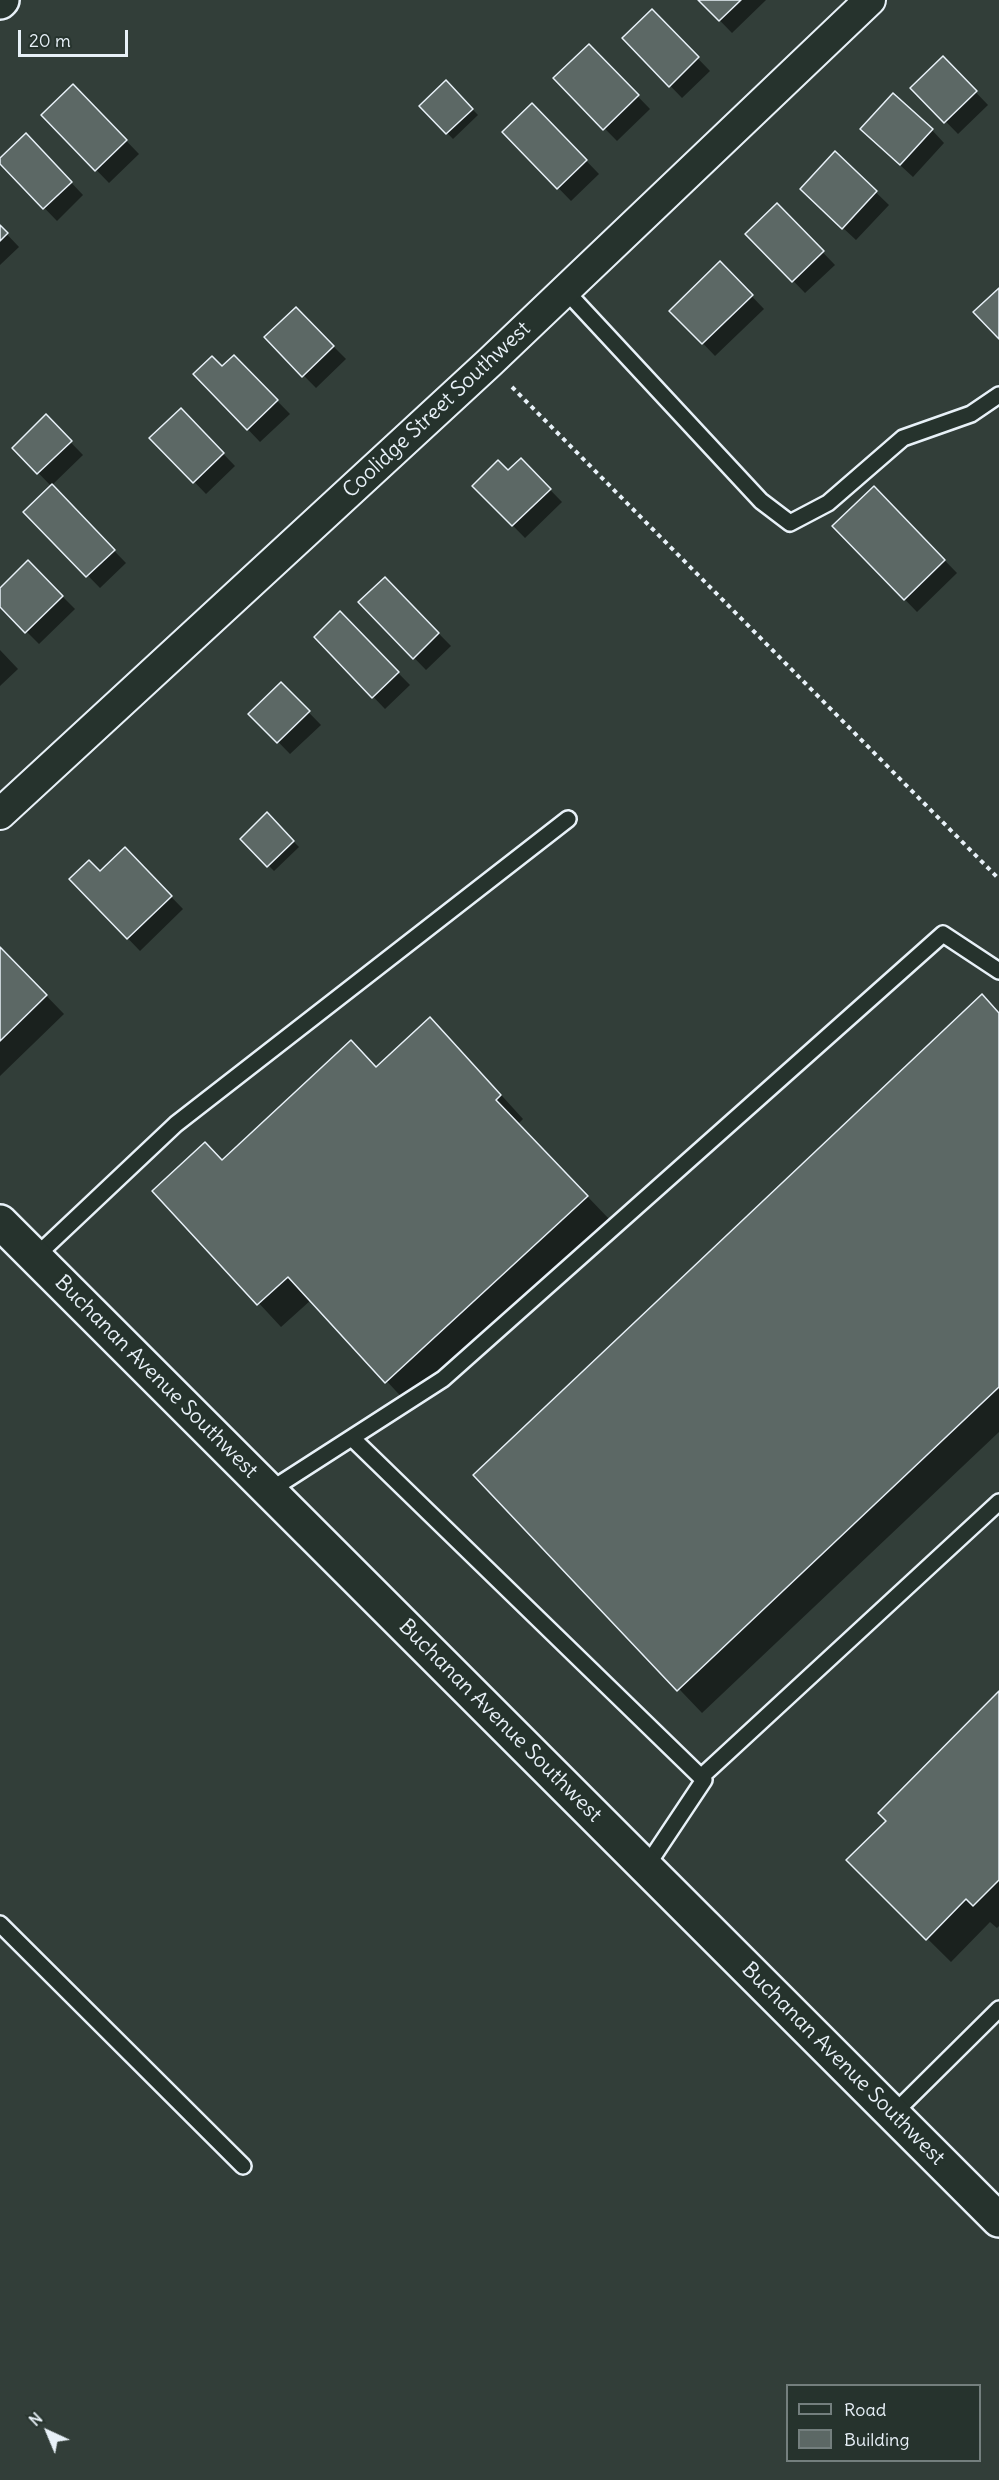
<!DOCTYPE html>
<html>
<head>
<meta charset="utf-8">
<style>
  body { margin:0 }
  #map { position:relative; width:999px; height:2480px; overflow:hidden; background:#323e39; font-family:Delius,sans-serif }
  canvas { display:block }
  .legend { position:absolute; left:786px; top:2384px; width:195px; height:78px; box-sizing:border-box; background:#26332d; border:2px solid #747f7e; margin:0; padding:8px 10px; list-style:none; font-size:18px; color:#e8f1f8 }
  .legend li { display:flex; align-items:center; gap:12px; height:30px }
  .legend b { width:30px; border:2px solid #747f7e }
  .north { position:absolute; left:18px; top:2402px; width:60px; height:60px; -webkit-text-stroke:4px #26332d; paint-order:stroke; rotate:316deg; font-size:16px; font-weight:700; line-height:24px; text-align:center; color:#e8f1f8 }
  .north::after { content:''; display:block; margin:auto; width:21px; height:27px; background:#e8f1f8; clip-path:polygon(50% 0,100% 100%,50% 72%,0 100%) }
  .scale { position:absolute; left:18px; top:30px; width:110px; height:27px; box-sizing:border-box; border:3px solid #e8f1f8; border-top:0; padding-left:8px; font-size:18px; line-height:21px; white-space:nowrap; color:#e8f1f8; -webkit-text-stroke:4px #26332d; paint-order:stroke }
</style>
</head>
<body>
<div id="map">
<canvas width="999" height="2480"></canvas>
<ul class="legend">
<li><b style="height:8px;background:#26332d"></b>Road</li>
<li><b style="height:16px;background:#5c6865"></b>Building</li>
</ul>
<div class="north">N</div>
<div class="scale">20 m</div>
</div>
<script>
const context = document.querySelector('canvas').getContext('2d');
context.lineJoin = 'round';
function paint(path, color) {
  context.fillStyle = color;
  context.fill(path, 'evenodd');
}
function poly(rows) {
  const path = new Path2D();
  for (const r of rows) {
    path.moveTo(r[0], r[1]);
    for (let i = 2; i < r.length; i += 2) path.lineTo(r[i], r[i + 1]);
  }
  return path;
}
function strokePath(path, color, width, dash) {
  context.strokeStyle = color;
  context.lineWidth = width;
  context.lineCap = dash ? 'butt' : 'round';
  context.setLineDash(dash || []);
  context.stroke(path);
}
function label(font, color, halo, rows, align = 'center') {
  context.font = font + ' Delius,sans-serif';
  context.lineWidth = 5;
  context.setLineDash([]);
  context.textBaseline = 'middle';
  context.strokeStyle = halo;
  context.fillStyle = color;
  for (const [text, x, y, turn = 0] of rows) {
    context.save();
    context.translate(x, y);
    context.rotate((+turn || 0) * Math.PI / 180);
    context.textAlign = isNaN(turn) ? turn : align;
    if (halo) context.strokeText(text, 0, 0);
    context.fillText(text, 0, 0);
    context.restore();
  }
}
paint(poly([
  [700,0,766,0,732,33],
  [652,11,710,71,682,98,624,38],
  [589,46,650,109,617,141,555,78],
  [943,58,988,105,958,134,913,88],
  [446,82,478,115,453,139,421,106],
  [73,86,139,154,109,183,43,115],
  [532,105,599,174,571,201,504,132],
  [932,130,944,143,913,177,874,141],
  [26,135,83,195,57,221,0,162],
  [835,153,889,205,856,240,814,201],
  [777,205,835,265,805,293,748,234],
  [0,227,19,247,0,265],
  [720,263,764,309,715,356,672,311],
  [296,309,346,359,316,388,266,337],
  [234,357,290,414,260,442,195,374,223,368],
  [181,410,235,466,206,494,152,438],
  [46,417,83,455,51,486,126,563,100,588,26,512,52,487,14,448],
  [521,460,562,502,525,538,474,486,508,472],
  [874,488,957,573,917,612,834,526],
  [28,562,75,609,39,644,0,605,0,590],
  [385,579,451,646,426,670,360,602],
  [340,614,410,685,385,709,316,637],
  [0,650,18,669,0,686],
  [281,684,321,725,290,754,251,714],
  [267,815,299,847,274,871,242,839],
  [125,849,183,909,140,951,71,879,100,873],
  [0,948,64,1014,0,1076],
  [999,1014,999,1432,702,1713,475,1475],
  [453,1042,523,1119,518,1124,610,1220,409,1405,311,1300,281,1327,155,1191,222,1161,377,1068],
  [999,1693,999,1926,997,1928,990,1922,951,1962,848,1860,888,1821]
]), '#0007');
const building = poly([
  [698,0,741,0,719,21,698,0],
  [652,9,699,57,669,87,622,38,652,9],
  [589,44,639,95,603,130,553,78,589,44],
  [943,56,977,91,944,123,910,88,943,56],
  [446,80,473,109,446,134,419,106,446,80],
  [73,84,127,140,95,171,41,115,73,84],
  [893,93,933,129,900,165,860,129,893,93],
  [532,103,587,160,557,189,502,132,532,103],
  [26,133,72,182,43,209,0,164,0,158,26,133],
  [835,151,877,191,842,229,800,189,835,151],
  [777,203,824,251,792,282,745,234,777,203],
  [0,225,8,233,0,241,0,225],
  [720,261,753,295,702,344,669,311,720,261],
  [999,288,999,339,973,312,999,288],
  [296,307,334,346,302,377,264,337,296,307],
  [234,355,278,400,247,430,193,374,212,356,222,366,234,355],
  [181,408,224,453,193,483,149,438,181,408],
  [46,414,72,441,37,474,12,448,46,414],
  [521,458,551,489,512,526,472,486,498,460,508,470,521,458],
  [52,484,115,550,86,577,23,512,52,484],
  [874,486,945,560,904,600,832,526,874,486],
  [28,560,63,596,25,633,0,607,0,588,28,560],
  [385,577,439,633,413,659,358,602,385,577],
  [340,611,399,672,372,698,314,637,340,611],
  [281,682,310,711,277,743,248,714,281,682],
  [267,812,294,841,267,867,240,839,267,812],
  [125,847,172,896,127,939,69,879,89,860,100,871,125,847],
  [0,947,47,995,0,1041,0,947],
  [982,994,999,1013,999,1387,677,1691,473,1475,982,994],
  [430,1017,501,1095,496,1100,588,1196,385,1383,288,1277,257,1305,152,1191,205,1142,222,1160,351,1040,376,1067,430,1017],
  [999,1691,999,1880,973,1906,966,1899,926,1940,846,1860,886,1821,878,1813,999,1691]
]);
paint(building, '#5c6865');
strokePath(building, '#e8f1f8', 1.5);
const lane = poly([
  [565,290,761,501,790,523,828,503,903,438,971,414,999,395],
  [35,1257,176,1124,568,819],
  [352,1438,704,1780,646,1867],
  [269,1491,443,1379,943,934,999,971],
  [701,1777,999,1502],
  [0,1924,243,2166],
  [893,2114,999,2009]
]);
const street = poly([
  [0,814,489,363,870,0]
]);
const secondary = poly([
  [0,2,2,0],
  [0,1222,999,2220]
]);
strokePath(lane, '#e8f1f8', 20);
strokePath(street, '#e8f1f8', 34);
strokePath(secondary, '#e8f1f8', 38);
strokePath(poly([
  [512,387,999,879]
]), '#e8f1f8', 4, [4.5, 4.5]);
strokePath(lane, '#26332d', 15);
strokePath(street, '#26332d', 30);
strokePath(secondary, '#26332d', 33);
label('21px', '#e8f1f8', '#26332d', [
  ["Coolidge Street Southwest",437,410,-43],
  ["Buchanan Avenue Southwest",156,1377,45],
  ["Buchanan Avenue Southwest",500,1721,45],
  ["Buchanan Avenue Southwest",843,2064,45]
]);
</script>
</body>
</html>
